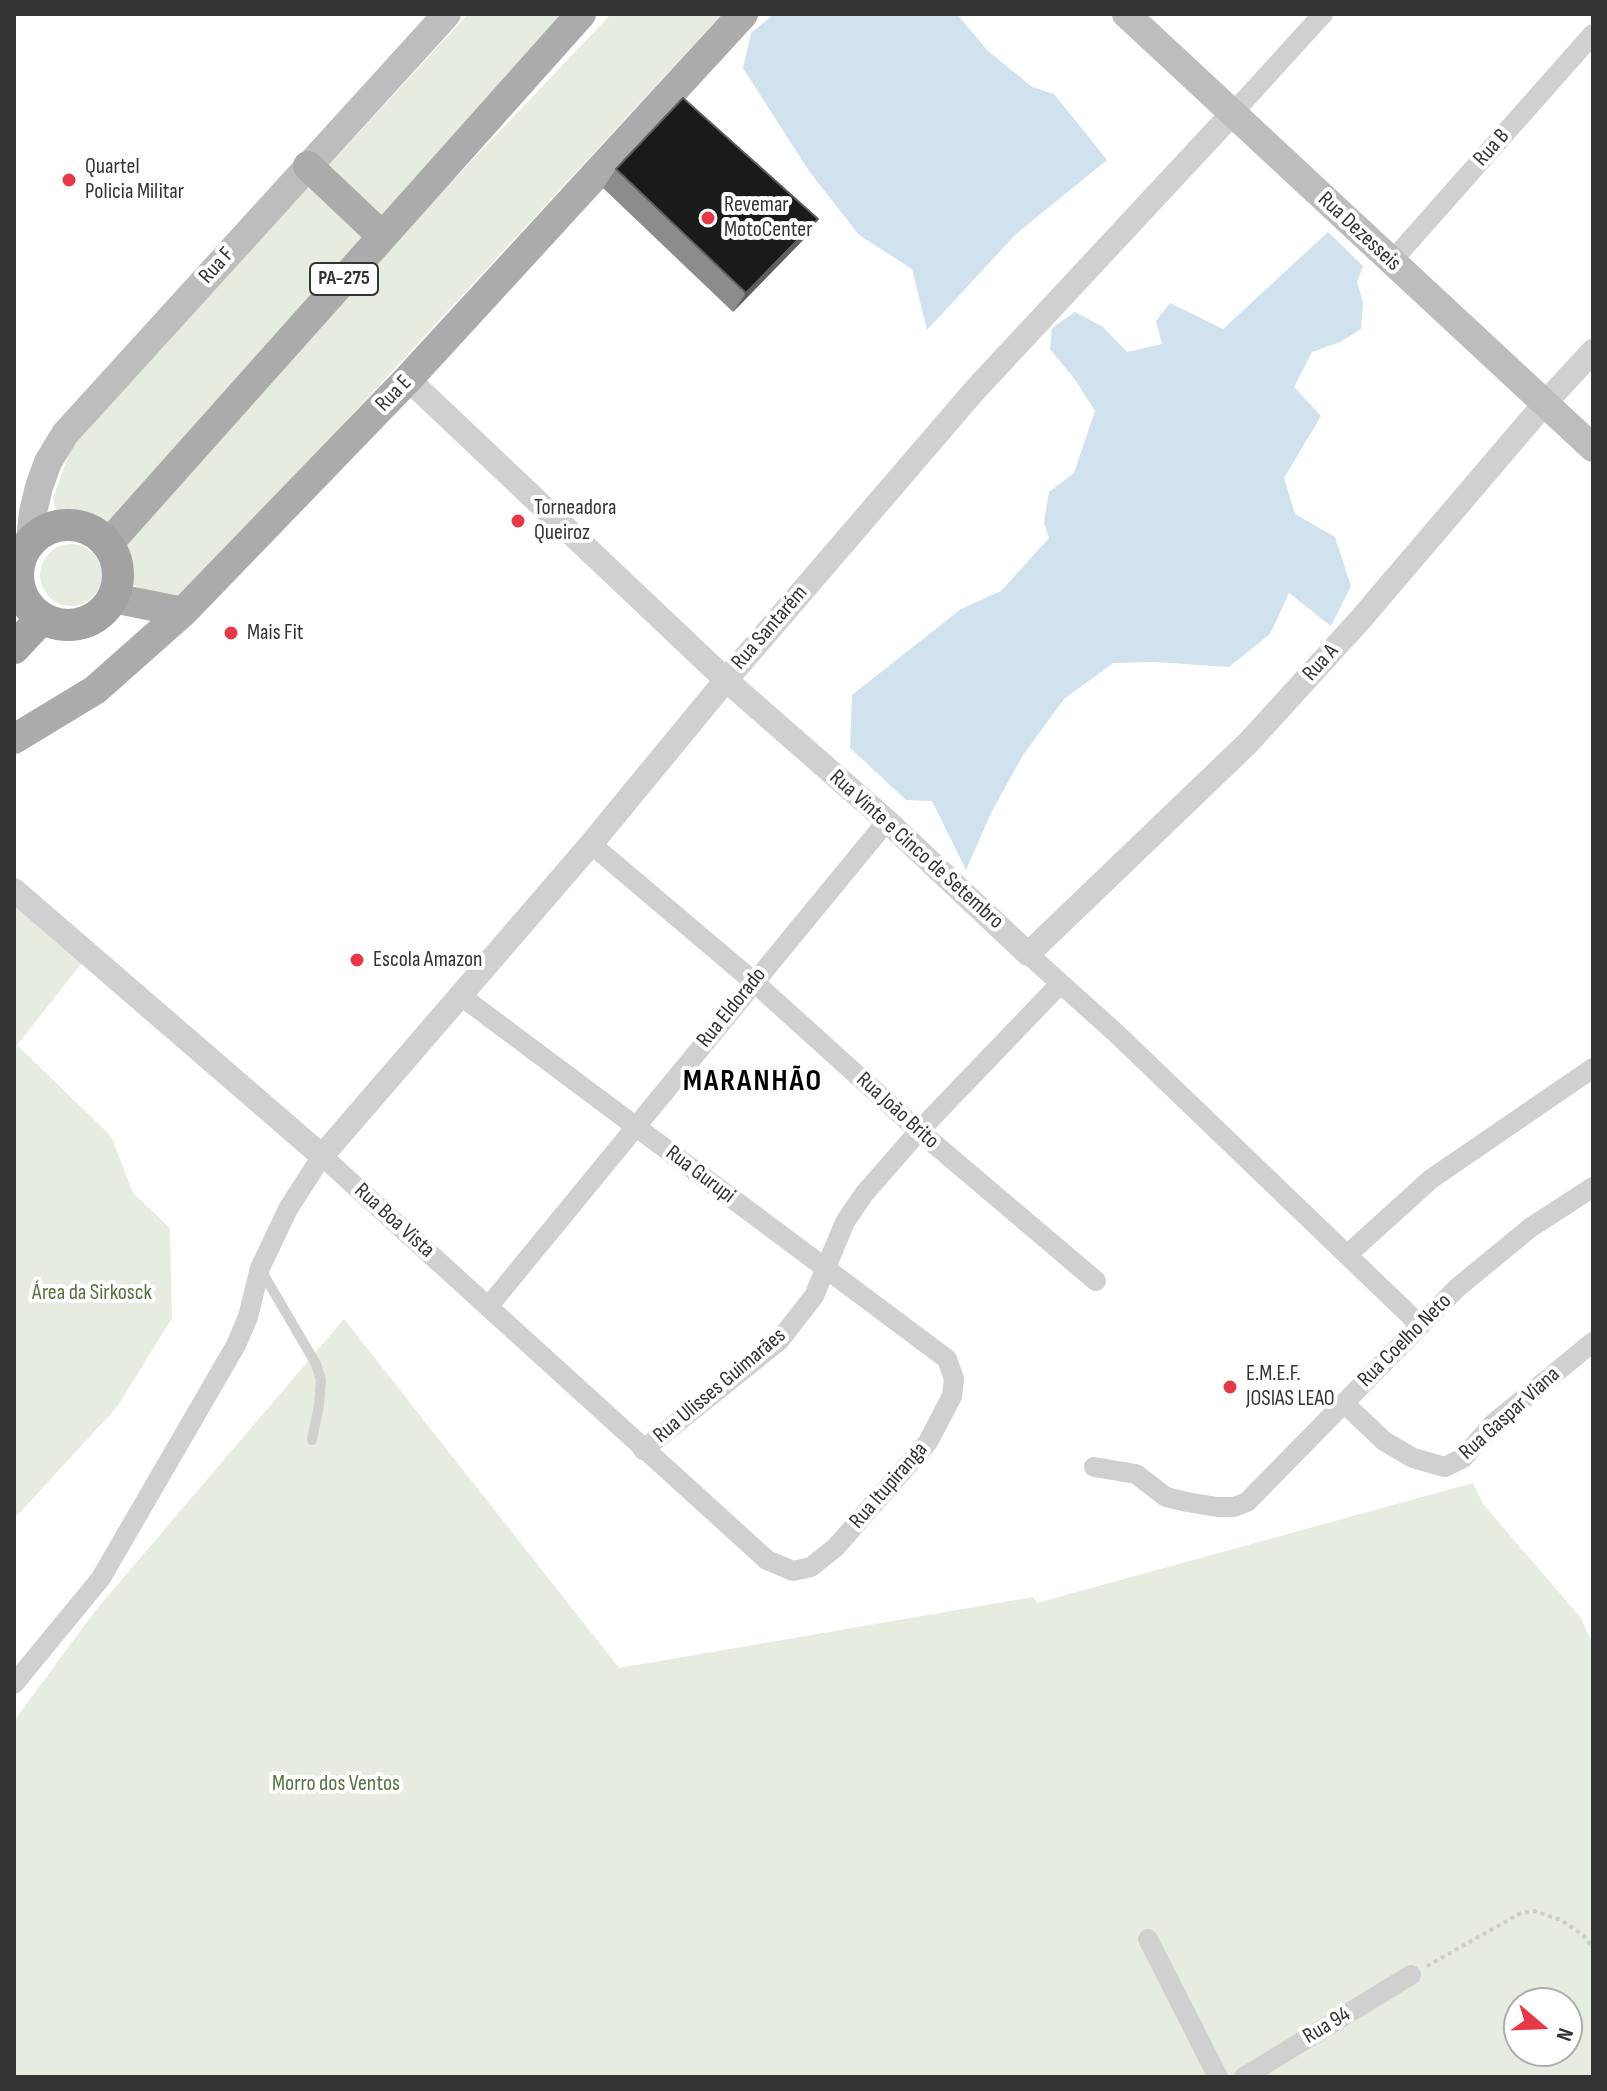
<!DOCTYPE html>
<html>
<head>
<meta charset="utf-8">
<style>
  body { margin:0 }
  #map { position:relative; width:1607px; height:2091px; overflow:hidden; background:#fff; font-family:"Sofia Sans Condensed",sans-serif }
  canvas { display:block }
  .frame { position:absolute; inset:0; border:16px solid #333; pointer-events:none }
  .north { position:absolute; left:1503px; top:1987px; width:80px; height:80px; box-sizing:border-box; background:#fff; border:2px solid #adadad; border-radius:50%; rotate:109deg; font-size:22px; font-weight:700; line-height:32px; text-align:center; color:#333 }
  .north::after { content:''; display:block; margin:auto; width:28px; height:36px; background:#e63946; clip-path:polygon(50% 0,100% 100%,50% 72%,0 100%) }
</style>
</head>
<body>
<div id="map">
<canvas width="1607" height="2091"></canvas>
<div class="frame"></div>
<div class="north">N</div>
</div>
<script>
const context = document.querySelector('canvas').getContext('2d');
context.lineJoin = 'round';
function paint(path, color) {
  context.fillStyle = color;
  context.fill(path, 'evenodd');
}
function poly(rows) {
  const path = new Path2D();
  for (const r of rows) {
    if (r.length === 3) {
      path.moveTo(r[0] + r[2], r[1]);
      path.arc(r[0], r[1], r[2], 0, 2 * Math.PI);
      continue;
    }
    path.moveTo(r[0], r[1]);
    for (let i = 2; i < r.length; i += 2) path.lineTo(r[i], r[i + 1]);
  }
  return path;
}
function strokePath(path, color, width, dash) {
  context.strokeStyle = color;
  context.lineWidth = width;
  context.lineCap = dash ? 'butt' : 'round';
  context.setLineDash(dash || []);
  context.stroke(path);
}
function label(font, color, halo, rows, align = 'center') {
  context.font = font + ' "Sofia Sans Condensed",sans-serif';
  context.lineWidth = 8;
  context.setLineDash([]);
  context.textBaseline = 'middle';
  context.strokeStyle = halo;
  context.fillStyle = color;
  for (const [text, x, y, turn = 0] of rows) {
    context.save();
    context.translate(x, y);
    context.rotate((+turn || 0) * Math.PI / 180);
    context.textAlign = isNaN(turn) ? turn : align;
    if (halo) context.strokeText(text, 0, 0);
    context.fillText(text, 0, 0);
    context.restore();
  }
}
paint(poly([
  [468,14,578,14,110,523,59,523,53,498,73,443],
  [611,14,722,14,181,600,145,592,119,576,116,559,108,544],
  [71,575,31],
  [14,899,85,959,17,1045,111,1136,133,1193,170,1228,172,1318,117,1407,14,1519],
  [344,1319,619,1668,1033,1597,1037,1603,1473,1483,1483,1504,1581,1618,1593,1645,1593,2077,14,2077,14,1721,95,1611],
  [1519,2003,1567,2003,1567,2051,1519,2051]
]), '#e6ecdf');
paint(poly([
  [774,14,957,14,987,50,1032,87,1054,94,1107,160,1016,234,927,330,912,269,859,235,809,171,743,68,751,33],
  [1328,232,1363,266,1357,282,1363,302,1361,329,1340,342,1312,352,1294,387,1321,416,1284,478,1295,514,1335,537,1351,586,1331,626,1289,593,1270,634,1229,667,1155,662,1113,663,1064,699,1023,755,992,811,966,870,932,801,906,800,850,748,852,695,961,609,1001,591,1049,538,1044,523,1049,492,1074,473,1095,411,1076,381,1050,349,1052,328,1075,312,1103,327,1127,352,1162,344,1156,321,1170,303,1223,329]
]), '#cfe2ee');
strokePath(poly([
  [1427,1966,1521,1913,1534,1911,1561,1920,1583,1935,1593,1948]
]), '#cdcdcd', 4, [4, 4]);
strokePath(poly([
  [261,1270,316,1364,321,1380,319,1405,312,1440]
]), '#d0d0d0', 10);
strokePath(poly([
  [1232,114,1323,14],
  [1391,262,1593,34],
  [591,844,754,982,919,1131,1096,1281],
  [1028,954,1118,1035,1420,1325],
  [1347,1255,1431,1179,1593,1068],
  [488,1307,887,821],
  [1344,1403,1384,1441,1413,1458,1445,1467,1463,1458,1494,1423,1593,1342],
  [643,1450,779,1341,814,1296,845,1222,864,1194,919,1131,1060,984],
  [1094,1467,1136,1474,1166,1497,1187,1502,1217,1507,1234,1507,1247,1502,1457,1288,1530,1228,1593,1187],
  [14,1684,101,1578,236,1345,248,1317,260,1268,288,1209,322,1156,767,1560,793,1571,811,1567,836,1547,928,1442,952,1396,954,1379,947,1359,461,996],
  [1148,1939,1218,2077],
  [1244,2077,1411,1975]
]), '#d0d0d0', 20);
strokePath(poly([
  [408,379,726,680,887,821,1028,954,1249,742,1360,620,1545,403,1593,351],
  [14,890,322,1156,591,844,726,680,975,390,1232,114]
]), '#d0d0d0', 24);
strokePath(poly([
  [1126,14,1593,448],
  [30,541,33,512,39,487,48,462,65,434,447,14]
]), '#bdbdbd', 28);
strokePath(poly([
  [308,166,382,236],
  [108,544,581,14],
  [113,598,183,612],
  [14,739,95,690,183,612,408,379,743,14]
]), '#ababab', 30);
strokePath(poly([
  [68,575,50],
  [14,648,42,618]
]), '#a2a2a2', 32);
paint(poly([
  [616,169,818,219,805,238,733,312,603,188]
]), '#8c8c8c');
paint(poly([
  [818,219,805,238,733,312,746,293]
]), '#5f5f5f');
const building = poly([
  [683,98,818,219,746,293,616,169,683,98]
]);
paint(building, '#1a1a1a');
strokePath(building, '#5f5f5f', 2);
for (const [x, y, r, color] of [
  [69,180,8,"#e63946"],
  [708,218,8,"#e63946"],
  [518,521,8,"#e63946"],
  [231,633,8,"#e63946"],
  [357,960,8,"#e63946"],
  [1230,1387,8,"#e63946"]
]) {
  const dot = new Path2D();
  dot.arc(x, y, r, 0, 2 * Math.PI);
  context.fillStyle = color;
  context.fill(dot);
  strokePath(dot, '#fff', 3);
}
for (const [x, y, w] of [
  [344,279,68]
]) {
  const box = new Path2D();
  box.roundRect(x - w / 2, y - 16, w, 32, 6);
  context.fillStyle = '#fff';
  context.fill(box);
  strokePath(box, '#333', 2);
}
label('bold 20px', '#333', null, [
  ["PA-275",344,279]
]);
label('22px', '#333', '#fff', [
  ["Rua B",1492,148,-48],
  ["Rua Dezesseis",1359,232,43],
  ["Rua F",217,266,-48],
  ["Rua E",394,394,-46],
  ["Rua Santarém",770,628,-49],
  ["Rua A",1321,663,-48],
  ["Rua Vinte e Cinco de Setembro",916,850,42],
  ["Rua Eldorado",732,1008,-51],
  ["Rua João Brito",897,1111,42],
  ["Rua Gurupi",700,1175,37],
  ["Rua Boa Vista",394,1221,42],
  ["Rua Coelho Neto",1405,1341,-45],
  ["Rua Ulisses Guimarães",720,1386,-40],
  ["Rua Gaspar Viana",1510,1414,-42],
  ["Rua Itupiranga",889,1486,-49],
  ["Rua 94",1327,2026,-31]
]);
label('22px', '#333', '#fff', [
  ["Quartel",85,167],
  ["Policia Militar",85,192],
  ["Revemar",724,205],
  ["MotoCenter",724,230],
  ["Torneadora",534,508],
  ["Queiroz",534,533],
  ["Mais Fit",247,633],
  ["Escola Amazon",373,960],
  ["E.M.E.F.",1246,1374],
  ["JOSIAS LEAO",1246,1399]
], 'left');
label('22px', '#56703f', '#fff', [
  ["Área da Sirkosck",92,1293],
  ["Morro dos Ventos",336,1784]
]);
context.letterSpacing = '2px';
label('bold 30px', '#000', '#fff', [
  ["MARANHÃO",753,1082]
]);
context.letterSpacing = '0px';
</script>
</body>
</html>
